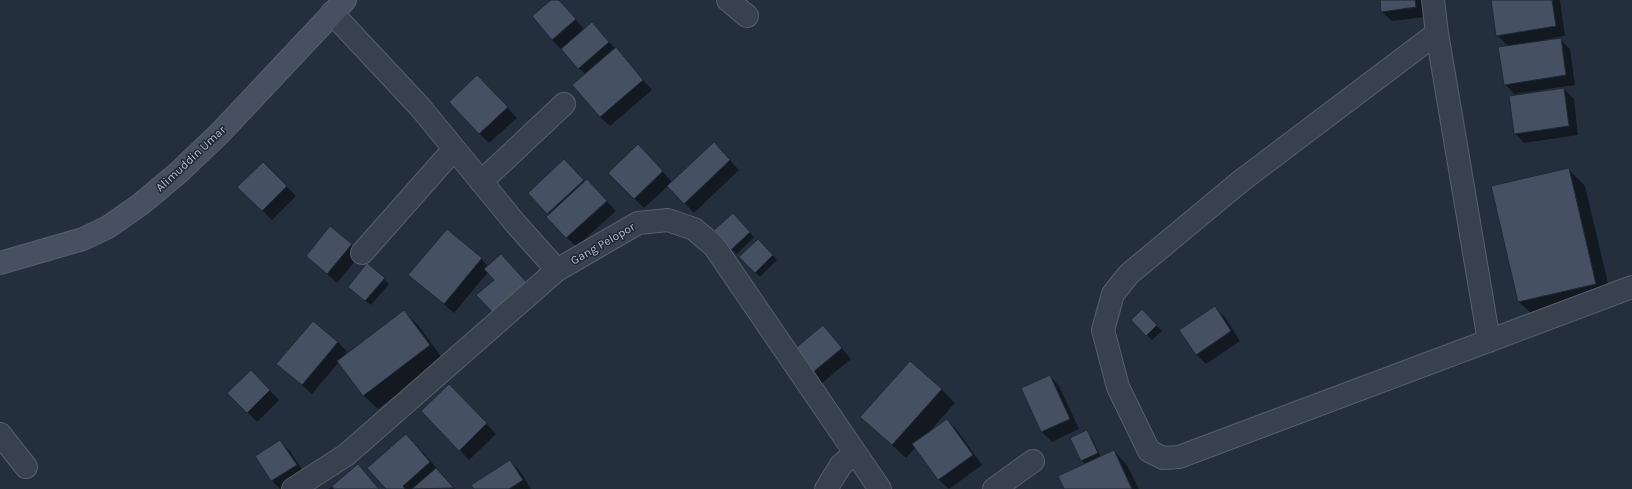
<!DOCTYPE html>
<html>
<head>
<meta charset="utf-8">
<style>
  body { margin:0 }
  canvas { display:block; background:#242f3e }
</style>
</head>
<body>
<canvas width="1632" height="489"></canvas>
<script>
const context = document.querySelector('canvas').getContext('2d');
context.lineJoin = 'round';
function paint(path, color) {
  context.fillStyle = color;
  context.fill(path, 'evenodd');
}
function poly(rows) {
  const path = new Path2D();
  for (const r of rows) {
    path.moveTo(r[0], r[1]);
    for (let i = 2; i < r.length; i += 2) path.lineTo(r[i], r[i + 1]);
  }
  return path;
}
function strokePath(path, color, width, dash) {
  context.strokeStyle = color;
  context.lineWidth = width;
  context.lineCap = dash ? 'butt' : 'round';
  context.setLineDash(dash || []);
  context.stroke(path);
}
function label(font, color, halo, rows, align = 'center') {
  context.font = font + ' Karla,sans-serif';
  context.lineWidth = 3;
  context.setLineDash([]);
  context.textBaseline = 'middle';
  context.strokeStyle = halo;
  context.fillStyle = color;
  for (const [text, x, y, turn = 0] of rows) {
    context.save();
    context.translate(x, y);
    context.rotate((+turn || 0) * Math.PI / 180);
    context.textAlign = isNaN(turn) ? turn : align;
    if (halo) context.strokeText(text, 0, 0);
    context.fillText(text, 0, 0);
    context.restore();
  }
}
paint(poly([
  [553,0,558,0,585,30,602,34,652,90,610,126,600,117,586,75,552,40],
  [1381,0,1423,0,1426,17,1392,21,1382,12],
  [1492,0,1560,0,1565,36,1542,40,1542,41,1560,39,1570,49,1575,85,1514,94,1505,84,1508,46,1497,35],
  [487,86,517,118,489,143,479,133],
  [1564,89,1574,99,1578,135,1524,143,1515,133],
  [723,153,739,170,694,213,668,186,644,208,609,173,648,155,672,182],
  [263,163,296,196,272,220,239,187],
  [1568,169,1585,186,1612,300,1536,318,1519,302,1493,187],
  [574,170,585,182,596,190,616,211,576,247,548,217,550,215,529,193],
  [737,219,754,237,737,254,732,249],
  [758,240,777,260,760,277,740,257],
  [351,245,361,254,337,283,307,256],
  [481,259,488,266,495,280,488,272,454,313,410,275],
  [384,279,389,284,371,305,354,292],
  [1215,307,1225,317,1240,341,1206,364,1196,354],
  [1142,311,1162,331,1152,340,1132,320],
  [404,312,418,325,443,359,378,409,364,396,339,362,312,394,278,364,338,342,347,352,344,356],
  [823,327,851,359,821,384,811,374],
  [251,371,279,400,257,422,228,393],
  [1050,376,1059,386,1079,429,1052,442,1042,432,1022,389],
  [449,385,496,434,469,460,422,411],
  [941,389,955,403,930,431,947,420,957,430,982,465,949,489,939,480,916,447,906,458,861,417],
  [1087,432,1091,436,1101,457,1114,451,1127,465,1139,489,1065,489,1085,464,1082,461],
  [406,436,420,449,455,489,387,489],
  [280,441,290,451,306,475,284,489,280,489,272,481,256,456],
  [510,461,520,471,531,489,475,489],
  [358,466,379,489,328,489,331,487,332,488]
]), '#0007');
const building = poly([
  [551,0,559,0,576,19,552,40,532,16,551,0],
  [1380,0,1415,0,1416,7,1381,12,1380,0],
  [1491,0,1552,0,1556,26,1496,36,1491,0],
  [592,22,609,42,578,69,561,49,592,22],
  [1561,38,1566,75,1504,85,1498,47,1561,38],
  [616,47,643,80,600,117,572,85,616,47],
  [477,75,508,107,479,134,449,102,477,75],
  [1564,88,1569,126,1514,134,1509,96,1564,88],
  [714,142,730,160,684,204,667,186,714,142],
  [638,144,663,171,634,199,608,173,638,144],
  [564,159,584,180,547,214,528,193,564,159],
  [263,162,287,186,262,211,237,187,263,162],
  [1569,168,1596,284,1518,302,1491,186,1569,168],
  [587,179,607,201,566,238,546,217,587,179],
  [733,213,750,232,731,250,714,230,733,213],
  [330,226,352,244,327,274,306,256,330,226],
  [447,229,482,258,444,304,408,275,447,229],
  [758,239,773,255,755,273,739,257,758,239],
  [501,254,530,286,496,316,476,295,494,280,484,269,501,254],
  [367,263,385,278,365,301,348,287,367,263],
  [1215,306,1231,331,1196,355,1179,330,1215,306],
  [1142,309,1157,325,1146,336,1131,320,1142,309],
  [404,310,430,345,363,396,337,361,404,310],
  [313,321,338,342,302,385,276,364,313,321],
  [823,325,842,348,811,374,791,352,823,325],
  [910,361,942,389,892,445,860,417,910,361],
  [251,370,270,390,247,413,227,393,251,370],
  [1050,375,1070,419,1041,432,1021,388,1050,375],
  [449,384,487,423,459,451,421,411,449,384],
  [947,419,973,455,938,480,912,444,947,419],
  [1087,430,1098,453,1081,461,1070,438,1087,430],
  [406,434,430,462,403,486,405,489,386,489,367,468,406,434],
  [280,440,297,465,271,481,255,456,280,440],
  [1114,450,1132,489,1064,489,1058,476,1114,450],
  [510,460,523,480,509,489,474,489,471,485,510,460],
  [358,464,379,489,334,489,332,486,358,464],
  [436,468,454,488,412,489,436,468]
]);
paint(building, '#455162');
strokePath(building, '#1f2835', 1);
const street = poly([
  [728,0,747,16],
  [1433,0,1437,33,1489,341],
  [332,13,420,107,516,224,557,270,638,223,668,220,694,229,714,246,880,489],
  [1437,33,1241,181,1129,274,1113,294,1103,330,1118,387,1149,451,1163,458,1179,457,1632,287],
  [481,182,564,104],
  [362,253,454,149],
  [0,434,26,467],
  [293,489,346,455,557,270],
  [826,489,841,465,855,453],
  [994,489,1033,461]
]);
const secondary = poly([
  [0,263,83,239,108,227,141,204,178,173,220,133,345,0]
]);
strokePath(street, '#565f6c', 24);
strokePath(secondary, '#565f6c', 24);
strokePath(street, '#38414e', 22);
strokePath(secondary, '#465061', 22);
label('12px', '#b4bcc9', '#1d2633', [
  ["Alimuddin Umar",191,159,-43],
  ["Gang Pelopor",603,244,-30]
]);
</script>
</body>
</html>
